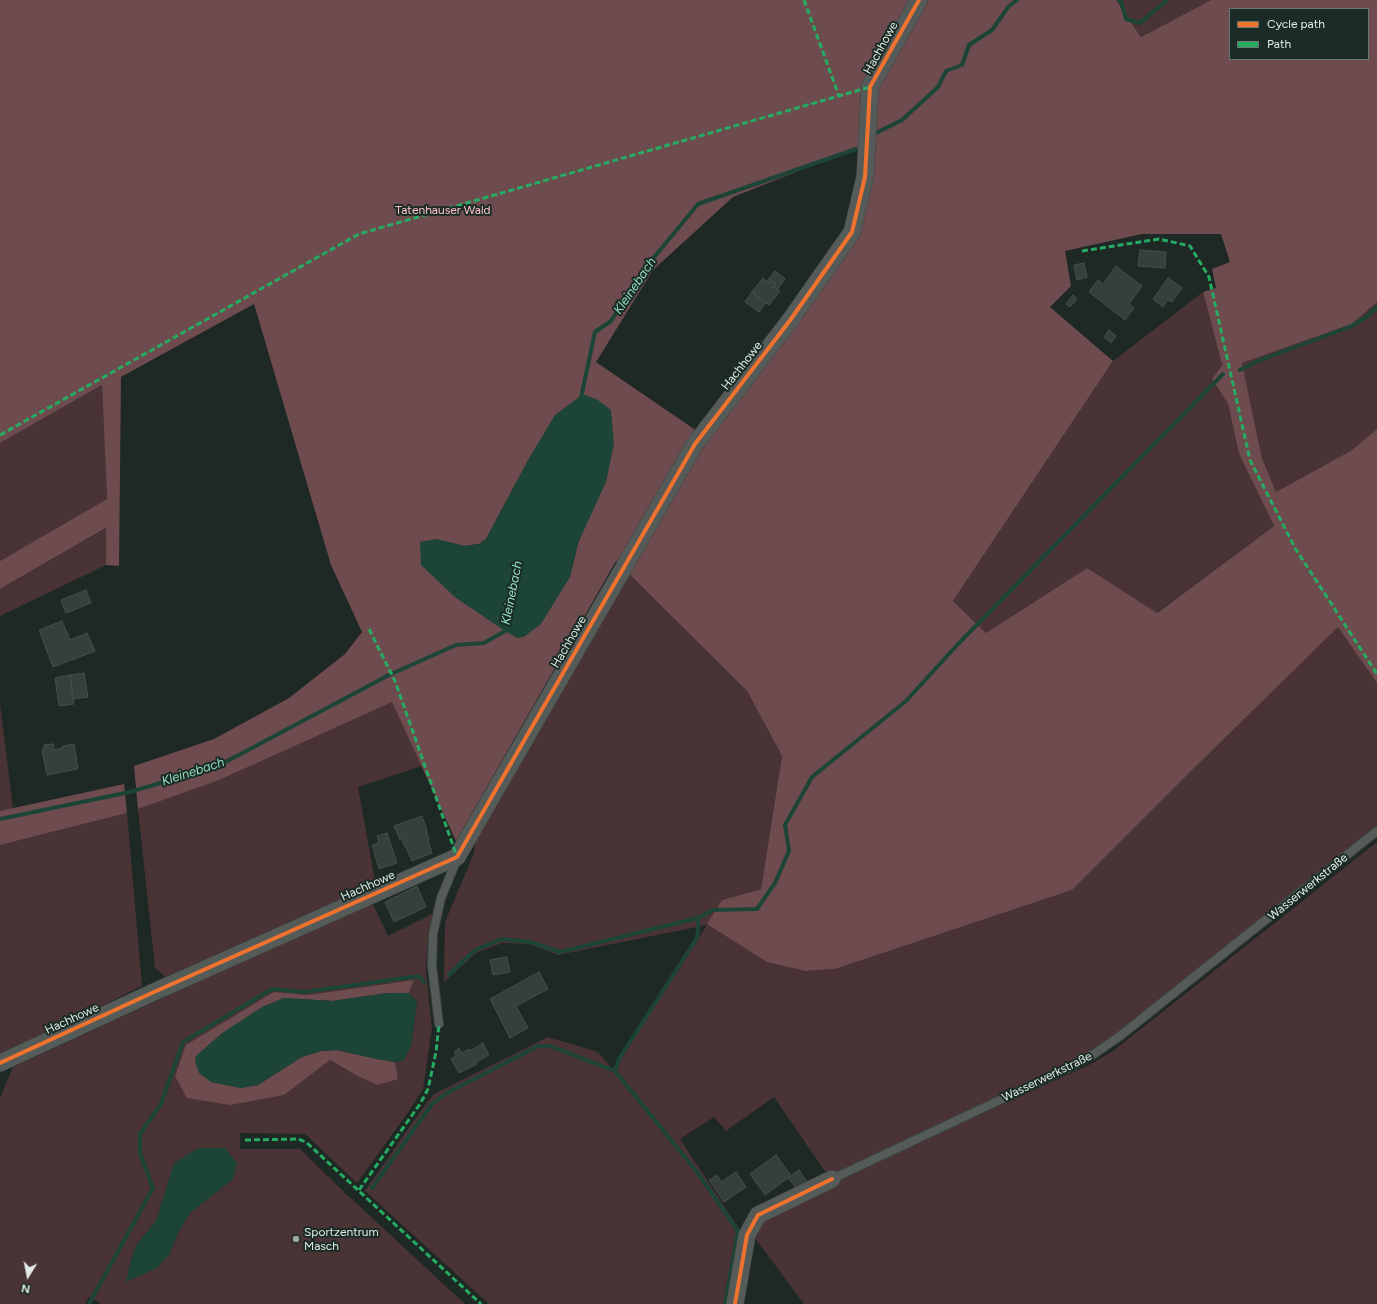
<!DOCTYPE html>
<html>
<head>
<meta charset="utf-8">
<style>
  body { margin:0 }
  #map { position:relative; width:1377px; height:1304px; overflow:hidden; background:#1e2824; font-family:Figtree,sans-serif }
  canvas { display:block }
  .legend { position:absolute; left:1229px; top:8px; width:140px; height:52px; box-sizing:border-box; background:#1b2b25; border:1px solid #6a7873; margin:0; padding:5px 7px; list-style:none; font-size:12px; color:#e1ebe7 }
  .legend li { display:flex; align-items:center; gap:8px; height:20px }
  .legend b { width:20px; border:1px solid #6a7873 }
  .north { position:absolute; left:8px; top:1256px; width:40px; height:40px; -webkit-text-stroke:3px #1b2b25; paint-order:stroke; rotate:190deg; font-size:11px; font-weight:700; line-height:16px; text-align:center; color:#e1ebe7 }
  .north::after { content:''; display:block; margin:auto; width:14px; height:18px; background:#e1ebe7; clip-path:polygon(50% 0,100% 100%,50% 72%,0 100%) }
</style>
</head>
<body>
<div id="map">
<canvas width="1377" height="1304"></canvas>
<ul class="legend">
<li><b style="height:5px;background:#ef722f"></b>Cycle path</li>
<li><b style="height:5px;background:#26ab63"></b>Path</li>
</ul>
<div class="north">N</div>
</div>
<script>
const context = document.querySelector('canvas').getContext('2d');
context.lineJoin = 'round';
function paint(path, color) {
  context.fillStyle = color;
  context.fill(path, 'evenodd');
}
function poly(rows) {
  const path = new Path2D();
  for (const r of rows) {
    path.moveTo(r[0], r[1]);
    for (let i = 2; i < r.length; i += 2) path.lineTo(r[i], r[i + 1]);
  }
  return path;
}
function strokePath(path, color, width, dash) {
  context.strokeStyle = color;
  context.lineWidth = width;
  context.lineCap = dash ? 'butt' : 'round';
  context.setLineDash(dash || []);
  context.stroke(path);
}
function label(font, color, halo, rows, align = 'center') {
  context.font = font + ' Figtree,sans-serif';
  context.lineWidth = 4;
  context.setLineDash([]);
  context.textBaseline = 'middle';
  context.strokeStyle = halo;
  context.fillStyle = color;
  for (const [text, x, y, turn = 0] of rows) {
    context.save();
    context.translate(x, y);
    context.rotate((+turn || 0) * Math.PI / 180);
    context.textAlign = isNaN(turn) ? turn : align;
    if (halo) context.strokeText(text, 0, 0);
    context.fillText(text, 0, 0);
    context.restore();
  }
}
paint(poly([
  [1116,0,1211,0,1141,37],
  [1203,292,1222,365,1212,379,1228,404,1239,454,1274,526,1156,613,1087,568,986,633,953,601,1113,361],
  [1377,302,1377,429,1352,450,1276,492,1262,458,1242,363,1352,324],
  [102,385,107,499,0,561,0,443],
  [107,528,106,565,0,616,0,589],
  [628,573,747,691,782,756,761,889,722,900,806,971,835,969,1072,890,1183,779,1338,626,1377,683,1377,825,1264,919,1117,1033,1087,1053,1050,1073,828,1176,774,1097,726,1131,714,1117,680,1139,740,1230,740,1237,729,1304,489,1304,365,1191,422,1109,434,1094,548,1037,598,1052,612,1069,684,961,707,925,558,955,528,944,502,943,476,953,444,982,445,922,474,853,475,839],
  [392,701,422,766,358,787,376,886,165,977,155,968,138,809,217,781],
  [0,703,13,809,0,811],
  [127,813,142,986,0,1056,0,845],
  [1377,842,1377,1304,804,1304,752,1234,760,1220,913,1145,1089,1065,1113,1051],
  [372,902,388,936,434,913,428,935,426,971,432,1028,423,1089,407,1114,357,1183,305,1134,240,1133,240,1149,300,1149,343,1191,465,1304,100,1304,100,1303,89,1297,85,1304,0,1304,0,1098,13,1067],
  [414,980,409,993,417,1002,411,1046,404,1060,395,1062,398,1079,354,1074,330,1060,274,993,307,995],
  [233,1179,190,1213,179,1231,169,1255,127,1281,131,1260,137,1244,156,1221,165,1195]
]), '#493335');
paint(poly([
  [0,0,1116,0,1141,37,1211,0,1377,0,1377,302,1352,324,1242,363,1262,458,1276,492,1352,450,1377,429,1377,683,1338,627,1183,779,1072,890,835,969,806,971,767,962,707,924,722,900,761,889,782,756,747,691,616,561,456,841,392,702,217,781,138,809,134,766,214,739,289,698,345,654,362,632,331,565,254,304,121,377,119,566,106,565,106,528,0,589,0,561,107,499,102,385,0,443],
  [1230,9,1368,9,1368,59,1230,59],
  [859,147,856,184,845,229,787,315,697,431,596,362,653,270,733,197],
  [1142,234,1221,234,1230,262,1212,269,1216,288,1203,292,1222,365,1212,379,1228,404,1239,454,1274,526,1157,613,1087,568,986,633,953,601,1113,361,1050,307,1071,286,1065,251],
  [531,455,590,515,578,543,570,577,525,636,518,638,505,631,436,539,464,546,479,544,486,539],
  [124,784,127,813,0,845,0,811],
  [414,980,409,993,388,993,332,1001,284,998,262,1007,211,1082,241,1088,258,1085,302,1057,321,1051,337,1050,377,1059,395,1062,398,1079,377,1085,354,1074,330,1060,284,1095,230,1105,187,1098,175,1076,186,1045,274,992,307,995]
]), '#6e4b4e');
paint(poly([
  [583,394,598,400,611,410,614,444,606,482,578,543,570,577,541,624,525,636,518,638,505,631,456,598,421,565,420,542,436,539,464,546,479,544,486,539,531,455,555,415],
  [388,993,409,993,417,1002,411,1046,404,1060,395,1062,377,1059,337,1050,321,1051,302,1057,258,1085,241,1088,211,1082,199,1073,195,1062,196,1056,222,1033,262,1007,284,998,332,1001],
  [198,1148,225,1148,237,1163,233,1179,190,1213,179,1231,169,1255,157,1268,126,1282,131,1260,137,1244,156,1221,174,1163]
]), '#1d4537');
strokePath(poly([
  [1119,0,1121,1,1126,19,1140,23,1167,0],
  [872,135,902,120,938,87,946,71,962,65,969,45,992,30,1009,6,1017,0],
  [1240,370,1258,361,1352,326,1365,318,1377,307],
  [581,398,595,332,611,321,647,266,698,204,856,149],
  [0,819,130,792,218,766,389,675,456,645,484,643,505,631,506,625],
  [449,975,475,950,502,939,530,942,560,952,698,918,713,910,757,909,775,883,789,851,785,825,812,777,906,701,958,644,1223,374],
  [615,1071,619,1059,697,938,698,932,698,918],
  [372,1188,432,1104,447,1093,538,1046,550,1046,615,1071,697,1172,738,1231,725,1304],
  [89,1304,153,1188,140,1153,140,1134,161,1104,183,1042,272,989,304,992,419,976,424,982]
]), '#1d4537', 4);
const building = poly([
  [1140,250,1166,252,1165,268,1138,266,1140,250],
  [1084,263,1087,277,1077,280,1074,265,1084,263],
  [1116,266,1142,286,1129,304,1134,308,1125,320,1089,292,1098,280,1103,284,1116,266],
  [775,271,785,279,777,290,773,287,776,284,771,281,769,284,767,281,775,271],
  [763,278,769,284,771,281,776,284,773,287,780,291,769,305,752,292,763,278],
  [1168,278,1182,288,1172,302,1168,300,1163,307,1153,299,1168,278],
  [752,292,766,303,759,312,745,302,752,292],
  [1073,295,1077,299,1070,307,1066,304,1073,295],
  [1109,330,1116,336,1111,343,1104,337,1109,330],
  [86,590,91,603,66,613,61,600,86,590],
  [62,621,70,640,87,633,95,651,53,667,39,630,62,621],
  [84,673,88,697,73,699,70,675,84,673],
  [70,675,74,704,59,706,55,678,70,675],
  [53,744,54,750,63,748,63,746,74,744,78,769,47,775,42,750,44,750,44,745,53,744],
  [422,816,427,830,426,830,429,840,428,840,432,853,412,861,406,847,405,847,402,839,400,840,394,826,422,816],
  [387,833,397,863,379,869,372,845,379,843,377,836,387,833],
  [417,886,426,907,394,922,385,902,417,886],
  [507,957,510,972,493,975,490,960,507,957],
  [539,972,548,989,516,1006,528,1028,510,1038,490,999,539,972],
  [483,1043,489,1055,476,1062,477,1064,459,1073,451,1059,456,1056,454,1052,459,1048,462,1053,469,1049,470,1051,483,1043],
  [776,1155,791,1176,765,1195,750,1174,776,1155],
  [799,1170,807,1182,797,1189,788,1178,799,1170],
  [736,1172,746,1187,724,1202,709,1180,717,1175,721,1182,736,1172]
]);
paint(building, '#373f3b');
strokePath(building, '#464e4b', 1);
const service = poly([
  [439,1024,432,966,433,934,441,898,457,859],
  [832,1179,1068,1068,1094,1054,1120,1036,1377,831]
]);
const minor = poly([
  [0,1063,154,992,457,857,695,444,791,319,852,232,865,177,870,87,919,0],
  [735,1304,747,1235,758,1215,832,1179]
]);
strokePath(service, '#3c4441', 10);
strokePath(minor, '#3c4441', 18);
strokePath(service, '#555b59', 8);
strokePath(minor, '#555b59', 17);
strokePath(poly([
  [804,0,839,96],
  [1082,251,1159,239,1190,246,1209,277,1250,460,1295,548,1377,674],
  [0,435,359,234,870,87],
  [369,629,395,681,457,857],
  [245,1140,298,1139,306,1142,481,1304],
  [359,1190,420,1104,428,1089,436,1052,439,1024]
]), '#26ab63', 3, [6, 3]);
strokePath(poly([
  [0,1063,154,992,457,857,695,444,791,319,852,232,865,177,870,87,919,0],
  [735,1304,747,1235,758,1215,832,1179]
]), '#ef722f', 4);
for (const [x, y, r, color] of [
  [296,1239,4,"#9da7a3"]
]) {
  const dot = new Path2D();
  dot.arc(x, y, r, 0, 2 * Math.PI);
  context.fillStyle = color;
  context.fill(dot);
  strokePath(dot, '#1b2b25', 1.5);
}
label('12px', '#e1ebe7', '#1b2b25', [
  ["Hachhowe",881,48,-61],
  ["Hachhowe",742,366,-52],
  ["Hachhowe",569,642,-60],
  ["Hachhowe",368,886,-24],
  ["Wasserwerkstraße",1308,887,-39],
  ["Hachhowe",72,1019,-25],
  ["Wasserwerkstraße",1047,1077,-26]
]);
label('12px', '#ffc3c8', '#1b2b25', [
  ["Tatenhauser Wald",443,210]
]);
label('12px', '#e1ebe7', '#1b2b25', [
  ["Sportzentrum",304,1232],
  ["Masch",304,1246]
], 'left');
label('italic 13px', '#93dec1', '#1b2b25', [
  ["Kleinebach",635,286,-56],
  ["Kleinebach",512,593,-79],
  ["Kleinebach",193,772,-18]
]);
</script>
</body>
</html>
